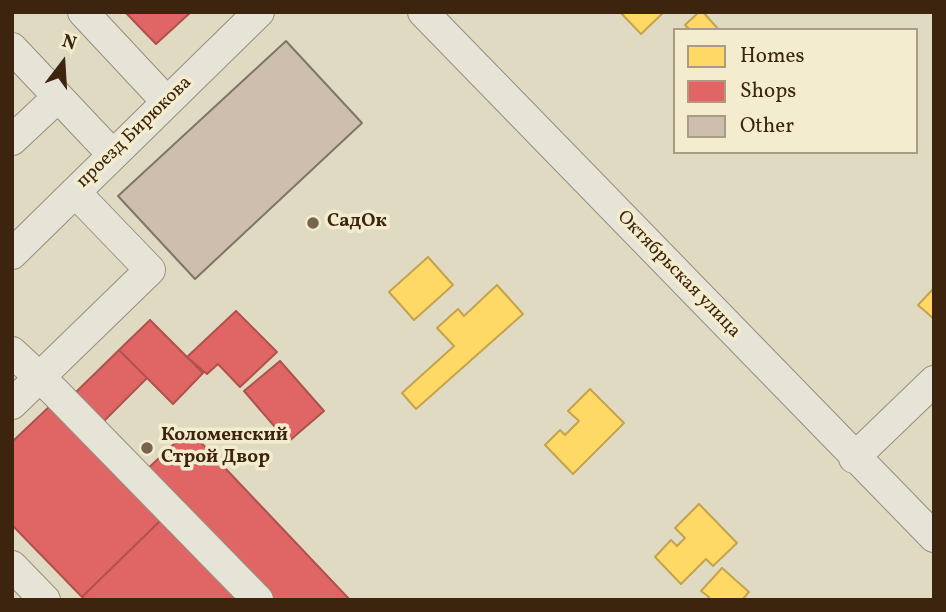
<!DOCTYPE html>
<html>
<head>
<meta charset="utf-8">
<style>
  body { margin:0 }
  #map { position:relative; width:946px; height:612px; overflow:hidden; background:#e0dac2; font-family:Vollkorn,serif }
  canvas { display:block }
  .frame { position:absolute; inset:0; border:14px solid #3d240f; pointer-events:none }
  .legend { position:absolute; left:673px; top:28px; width:245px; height:126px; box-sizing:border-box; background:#f3eccf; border:2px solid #aa9c82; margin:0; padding:9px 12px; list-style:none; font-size:21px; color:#3d240f }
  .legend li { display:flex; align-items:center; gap:14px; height:35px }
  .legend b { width:35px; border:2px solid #aa9c82 }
  .north { position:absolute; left:28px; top:28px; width:70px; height:70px; -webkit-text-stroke:5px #f3eccf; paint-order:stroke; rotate:17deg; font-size:19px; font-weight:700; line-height:28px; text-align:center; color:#3d240f }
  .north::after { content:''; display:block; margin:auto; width:24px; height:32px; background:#3d240f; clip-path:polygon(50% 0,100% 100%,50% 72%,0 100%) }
</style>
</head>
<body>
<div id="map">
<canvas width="946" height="612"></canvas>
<div class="frame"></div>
<ul class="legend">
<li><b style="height:19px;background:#ffd966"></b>Homes</li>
<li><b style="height:19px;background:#e06666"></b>Shops</li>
<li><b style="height:19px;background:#cdbead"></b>Other</li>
</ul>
<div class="north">N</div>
</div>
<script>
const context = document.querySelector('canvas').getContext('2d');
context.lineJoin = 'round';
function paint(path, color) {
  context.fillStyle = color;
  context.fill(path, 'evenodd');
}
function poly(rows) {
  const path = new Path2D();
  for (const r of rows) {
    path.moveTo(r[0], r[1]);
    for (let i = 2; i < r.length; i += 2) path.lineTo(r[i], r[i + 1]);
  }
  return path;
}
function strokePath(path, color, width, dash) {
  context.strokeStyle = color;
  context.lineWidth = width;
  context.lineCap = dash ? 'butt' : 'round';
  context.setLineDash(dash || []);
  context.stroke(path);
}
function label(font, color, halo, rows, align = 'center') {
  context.font = font + ' Vollkorn,serif';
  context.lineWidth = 7;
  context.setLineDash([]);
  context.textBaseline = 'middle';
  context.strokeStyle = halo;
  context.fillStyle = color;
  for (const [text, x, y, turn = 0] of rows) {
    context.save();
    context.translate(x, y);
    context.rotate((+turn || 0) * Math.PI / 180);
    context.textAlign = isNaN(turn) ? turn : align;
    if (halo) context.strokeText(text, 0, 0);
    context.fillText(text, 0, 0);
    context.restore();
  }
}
const homes = poly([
  [620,12,664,12,641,34,620,12],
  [699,12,703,12,719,30,690,30,685,25,699,12],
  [428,257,453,285,414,320,389,292,428,257],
  [497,285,523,314,416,409,402,393,454,346,437,328,458,309,464,316,497,285],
  [934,288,934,319,918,305,934,288],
  [590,389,624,423,573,474,545,445,560,430,565,435,579,421,568,411,590,389],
  [699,504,737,543,713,566,706,559,681,584,655,557,671,540,677,546,685,538,675,528,699,504],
  [722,568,749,592,742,600,707,600,709,597,701,591,722,568]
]);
paint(homes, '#ffd966');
strokePath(homes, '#c5a34c', 2);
const shops = poly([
  [125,12,191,12,156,44,125,12],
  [236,311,277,352,240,387,218,364,207,374,187,357,236,311],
  [150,320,203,373,173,404,119,350,150,320],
  [119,350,147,378,101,424,73,395,119,350],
  [280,361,324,411,288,442,244,391,280,361],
  [51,405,162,519,82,597,12,525,12,442,51,405],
  [189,430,350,600,265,600,144,472,189,430],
  [162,519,241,600,85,600,82,597,162,519]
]);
paint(shops, '#e06666');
strokePath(shops, '#af524c', 2);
const building = poly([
  [286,41,362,123,195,279,118,196,286,41]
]);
paint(building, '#cdbead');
strokePath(building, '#7e7668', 2);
const minor = poly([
  [83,12,167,102],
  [423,12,934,537],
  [12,48,113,155],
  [12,140,58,97],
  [12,254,259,12],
  [12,352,54,391,258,600],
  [12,404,150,270,75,192],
  [854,458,934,381],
  [12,566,45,600]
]);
strokePath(minor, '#968f7f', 32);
strokePath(minor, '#e6e3d7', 30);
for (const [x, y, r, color] of [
  [313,223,7,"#76644e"],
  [147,448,7,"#76644e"]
]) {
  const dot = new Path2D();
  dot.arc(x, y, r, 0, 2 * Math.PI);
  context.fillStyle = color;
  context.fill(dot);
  strokePath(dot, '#f3eccf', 2.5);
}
label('19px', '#3d240f', '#f3eccf', [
  ["проезд Бирюкова",135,133,-44],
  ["Октябрьская улица",678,275,46]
]);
label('bold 19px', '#3d240f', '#f3eccf', [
  ["СадОк",327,223],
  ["Коломенский",161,437],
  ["Строй Двор",161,459]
], 'left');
</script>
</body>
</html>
